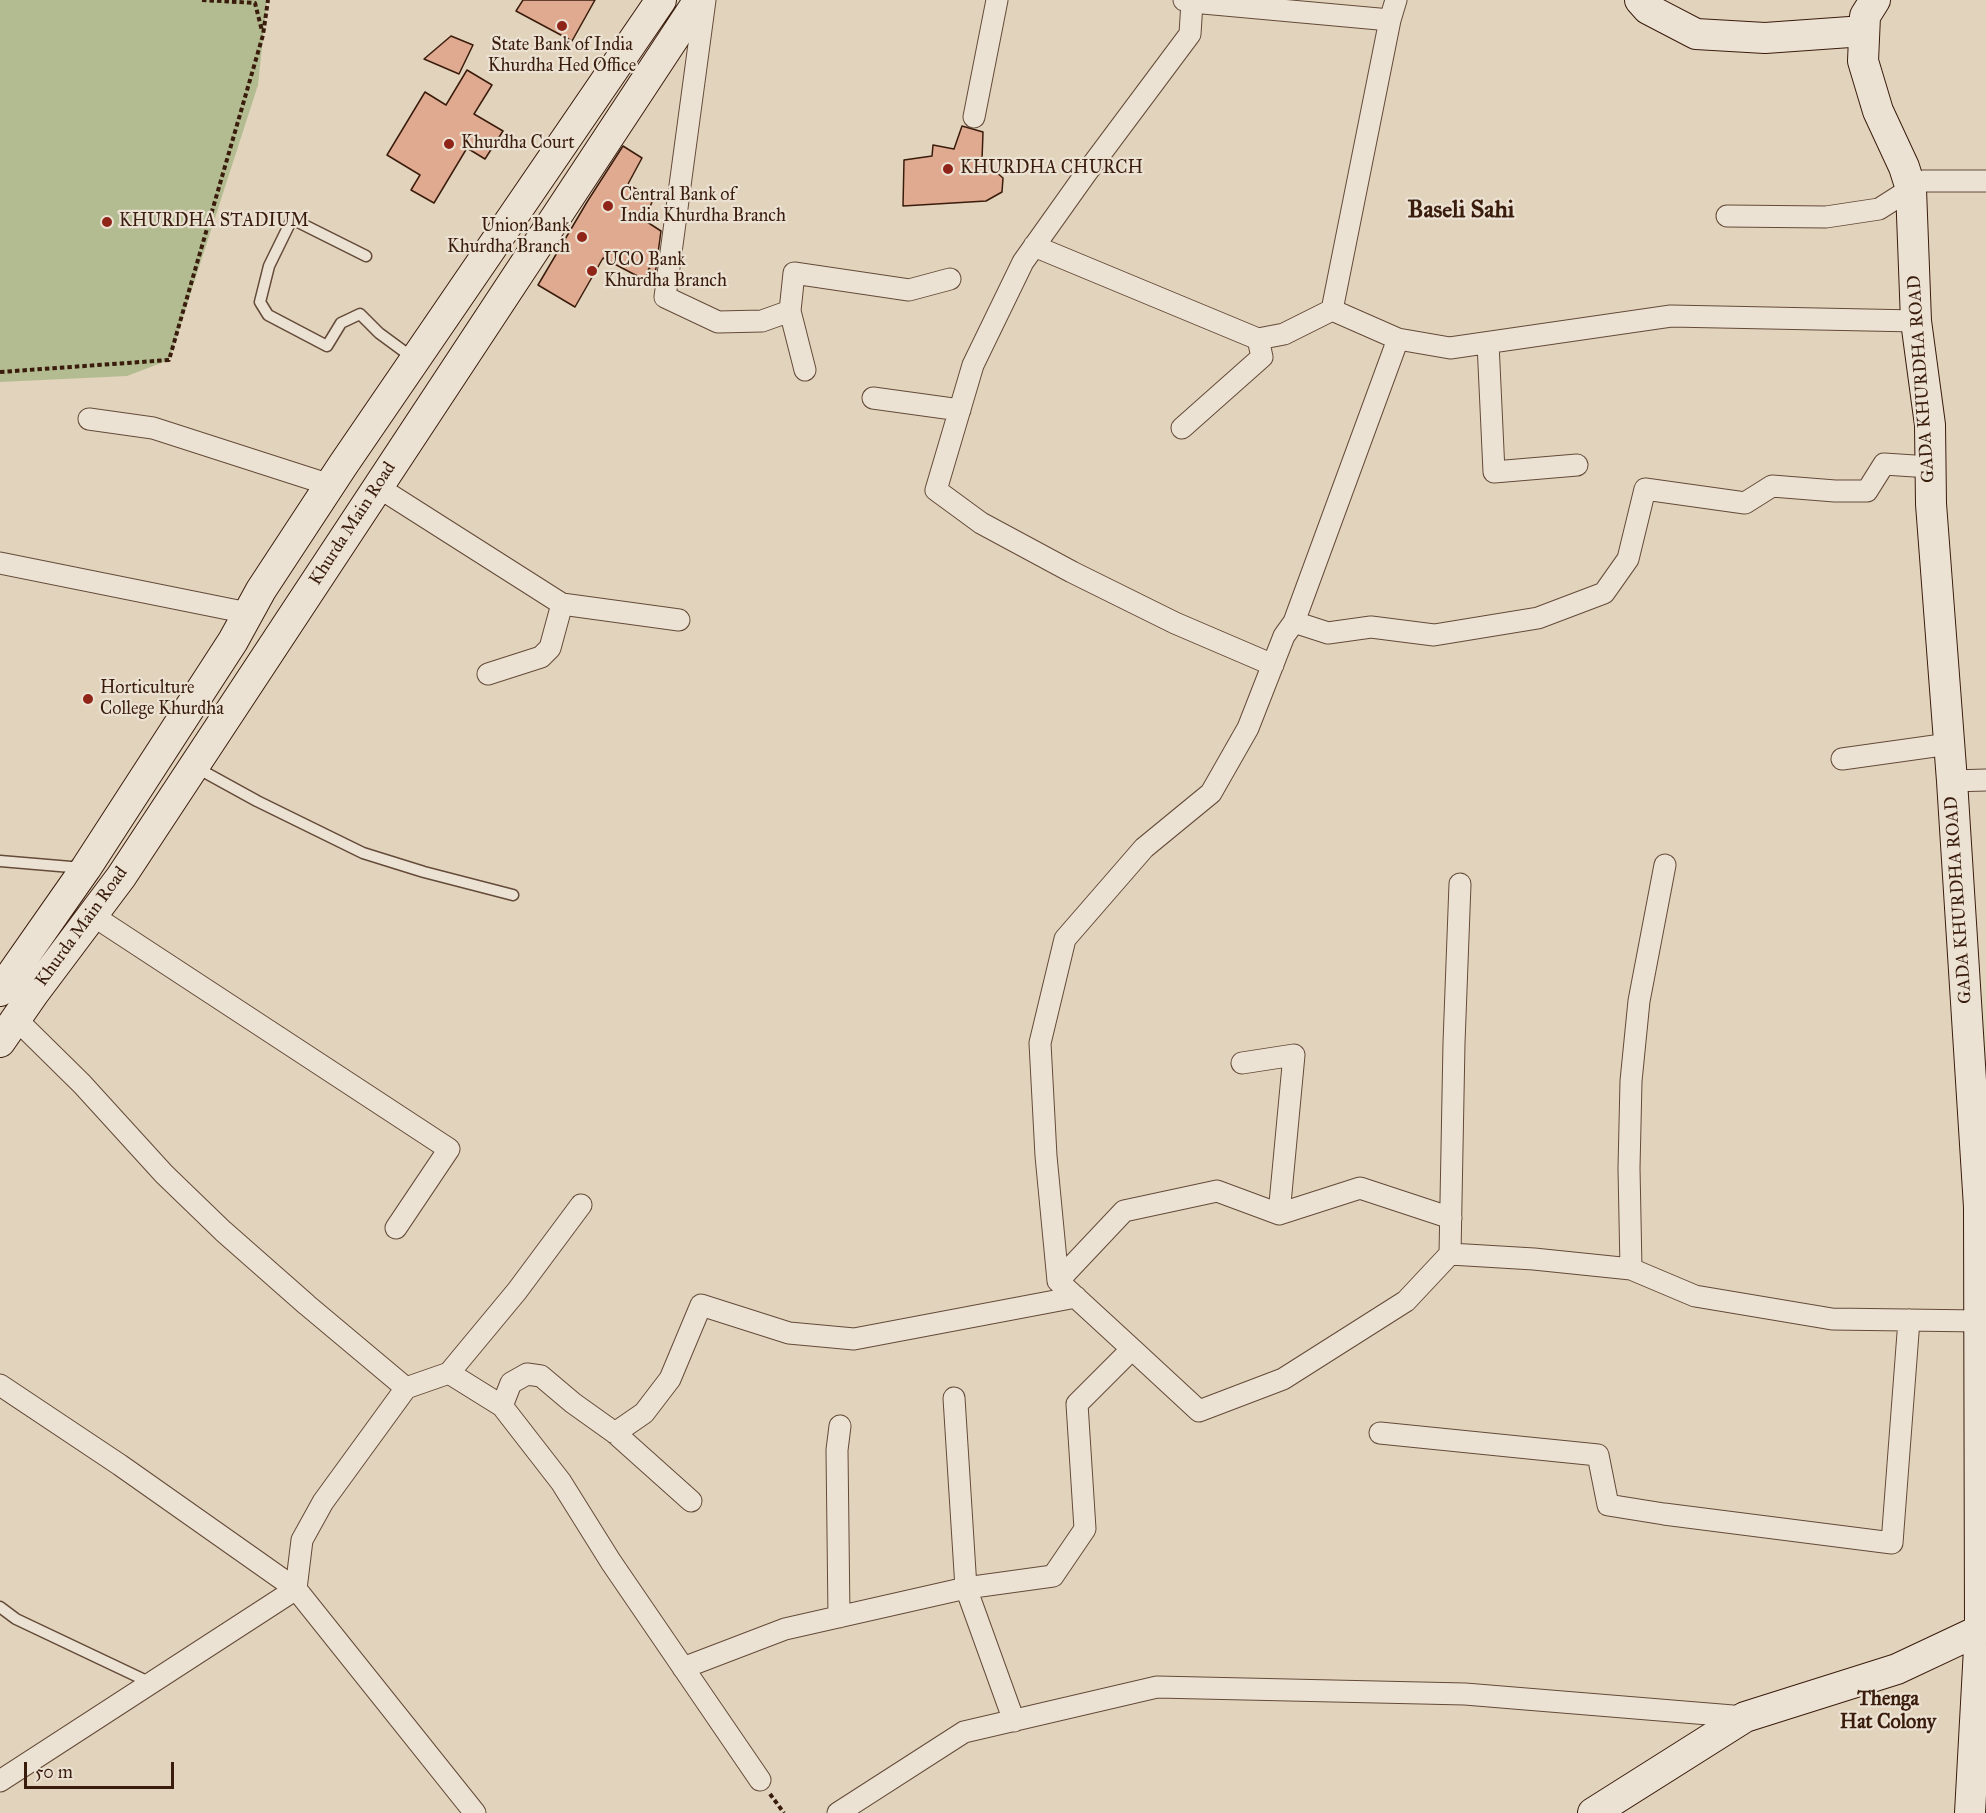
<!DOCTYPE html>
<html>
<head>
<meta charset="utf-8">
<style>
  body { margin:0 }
  #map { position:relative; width:1986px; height:1813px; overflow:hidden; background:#e2d3bc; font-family:"IM FELL Great Primer",serif }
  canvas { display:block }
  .scale { position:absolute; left:24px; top:1762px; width:150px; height:27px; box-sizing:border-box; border:3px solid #3a1c0c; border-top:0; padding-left:8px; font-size:18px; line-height:21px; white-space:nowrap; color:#3a1c0c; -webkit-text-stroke:4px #ece2d3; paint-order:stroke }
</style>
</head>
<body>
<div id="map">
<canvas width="1986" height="1813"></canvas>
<div class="scale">50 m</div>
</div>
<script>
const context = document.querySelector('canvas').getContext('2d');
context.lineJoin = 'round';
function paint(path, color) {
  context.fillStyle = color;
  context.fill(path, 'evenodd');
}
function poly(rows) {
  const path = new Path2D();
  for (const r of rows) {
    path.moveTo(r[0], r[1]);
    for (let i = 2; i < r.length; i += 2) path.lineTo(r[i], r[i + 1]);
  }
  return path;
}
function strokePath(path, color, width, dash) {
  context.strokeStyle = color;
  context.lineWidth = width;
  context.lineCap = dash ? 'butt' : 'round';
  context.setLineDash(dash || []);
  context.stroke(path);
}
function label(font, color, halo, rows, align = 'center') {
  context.font = font + ' "IM FELL Great Primer",serif';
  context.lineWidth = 4.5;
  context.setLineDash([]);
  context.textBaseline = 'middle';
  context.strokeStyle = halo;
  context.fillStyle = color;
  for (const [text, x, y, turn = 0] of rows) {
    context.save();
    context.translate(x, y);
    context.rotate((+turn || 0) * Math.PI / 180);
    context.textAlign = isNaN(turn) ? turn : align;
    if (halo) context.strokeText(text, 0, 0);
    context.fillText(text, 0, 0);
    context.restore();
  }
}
paint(poly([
  [0,0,267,0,258,85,169,360,127,376,0,382]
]), '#b3bc91');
const building = poly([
  [523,0,595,0,572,41,516,11,523,0],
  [451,36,473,45,459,74,424,59,451,36],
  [467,70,492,85,474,114,503,131,485,159,467,148,434,203,411,190,420,175,387,155,425,92,446,105,467,70],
  [962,126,983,132,982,160,1003,178,1002,192,986,201,903,206,904,160,932,156,933,145,954,149,962,126],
  [623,146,642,158,628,184,653,200,644,220,661,231,655,275,649,268,645,280,603,258,575,307,538,285,587,202,623,146]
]);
paint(building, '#e0aa90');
strokePath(building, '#3a1c0c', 1.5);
const lane = poly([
  [366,256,292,219,269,266,260,302,268,315,327,346,341,323,360,314,379,333,413,358],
  [197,768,257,801,363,853,424,872,513,895],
  [0,861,83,868],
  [0,1607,16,1619,151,1683]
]);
const street = poly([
  [705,0,665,297,718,322,762,321,790,311,805,370],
  [1184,0,1192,2,1190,34,1087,172,1023,262,973,365,936,490,981,523,1072,572,1175,623,1273,665],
  [1192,2,1390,20,1396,0],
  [1390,20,1332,310,1398,339,1450,348,1671,316,1916,321],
  [974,117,997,0],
  [1727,216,1826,217,1879,209,1923,181,1986,181],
  [1034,246,1258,339,1262,357,1182,428],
  [790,311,794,273,909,290,950,279],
  [1258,339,1284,334,1332,310],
  [1488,343,1494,472,1577,465],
  [873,398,960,410],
  [89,419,153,428,330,485],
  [378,487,562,604,679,620],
  [0,563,248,613],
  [1294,622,1328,633,1371,627,1434,635,1538,618,1604,593,1628,559,1645,489,1745,503,1772,486,1835,491,1867,491,1884,464,1930,467],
  [488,674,541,657,550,648,562,604],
  [1842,759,1949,744],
  [1952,781,1986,780],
  [92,915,449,1149,396,1228],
  [16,1019,82,1084,164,1174,223,1231,307,1305,406,1388,449,1373,502,1406,561,1482,611,1562,760,1780],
  [1242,1063,1294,1055,1279,1214],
  [1450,1254,1454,1043,1460,884],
  [1631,1269,1629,1168,1631,1081,1639,1001,1665,865],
  [1058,1281,1124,1211,1217,1191,1279,1214,1360,1188,1451,1218],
  [1132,1349,1058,1281,1046,1156,1040,1043,1065,939,1144,848,1211,793,1248,728,1284,636,1294,622,1398,339],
  [449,1373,517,1291,581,1205],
  [0,1385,120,1465,296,1589,0,1781],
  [406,1388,323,1502,302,1540,296,1589,475,1813],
  [954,1398,966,1588,1014,1721],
  [502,1406,511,1383,527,1374,541,1376,573,1403,615,1433,691,1501],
  [615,1433,644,1413,670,1379,701,1305,789,1333,854,1339,1076,1297],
  [1380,1433,1598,1455,1608,1505,1664,1514,1892,1543,1909,1320],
  [839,1617,837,1450,840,1426],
  [683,1668,785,1629,966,1588,1053,1576,1085,1529,1077,1404,1132,1349,1199,1411,1283,1379,1406,1301,1450,1254,1534,1259,1631,1269,1695,1296,1832,1319,1979,1321],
  [838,1813,964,1732,1157,1687,1465,1694,1745,1717]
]);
const secondary = poly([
  [1640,0,1648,9,1696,34,1765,38,1864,31],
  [1875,0,1865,16,1863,61,1878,111,1904,167,1911,189,1916,321,1930,425,1931,504,1952,781,1979,1207,1980,1630,1970,1813],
  [0,991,86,868,233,641,261,590,343,465,661,0],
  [0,1042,34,993,121,877,699,0],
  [1593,1813,1745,1717,1897,1669,1980,1630]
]);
strokePath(lane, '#644a38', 13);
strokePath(street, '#644a38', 23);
strokePath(secondary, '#3a1c0c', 32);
strokePath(poly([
  [202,0,255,3,262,31],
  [0,372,169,360,263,35,268,0],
  [770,1794,784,1813]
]), '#3a1c0c', 4, [4.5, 3]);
strokePath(lane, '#ece2d3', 10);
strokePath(street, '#ece2d3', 21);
strokePath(secondary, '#ece2d3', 30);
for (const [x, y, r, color] of [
  [562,26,6,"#8f2418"],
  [449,144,6,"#8f2418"],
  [948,169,6,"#8f2418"],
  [608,206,6,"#8f2418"],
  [107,222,6,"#8f2418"],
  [582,237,6,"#8f2418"],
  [592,271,6,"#8f2418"],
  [88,699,6,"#8f2418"]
]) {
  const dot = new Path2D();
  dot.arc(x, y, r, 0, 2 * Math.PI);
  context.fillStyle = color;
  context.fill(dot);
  strokePath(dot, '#ece2d3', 2);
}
label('18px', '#3a1c0c', '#ece2d3', [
  ["State Bank of India",562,46,"center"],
  ["Khurdha Hed Office",562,67,"center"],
  ["Khurdha Court",461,144],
  ["KHURDHA CHURCH",960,169],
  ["Central Bank of",620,196],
  ["India Khurdha Branch",620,217],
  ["KHURDHA STADIUM",119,222],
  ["Union Bank",570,227,"right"],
  ["Khurdha Branch",570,248,"right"],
  ["UCO Bank",604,261],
  ["Khurdha Branch",604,282],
  ["Horticulture",100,689],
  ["College Khurdha",100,710]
], 'left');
label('18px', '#3a1c0c', '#ece2d3', [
  ["GADA KHURDHA ROAD",1922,379,-94],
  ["Khurda Main Road",353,524,-57],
  ["GADA KHURDHA ROAD",1959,900,-94],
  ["Khurda Main Road",82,927,-54]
]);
label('bold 20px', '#3a1c0c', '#ece2d3', [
  ["Thenga",1888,1700],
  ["Hat Colony",1888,1723]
]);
label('bold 24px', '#3a1c0c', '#ece2d3', [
  ["Baseli Sahi",1461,211]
]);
</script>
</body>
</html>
